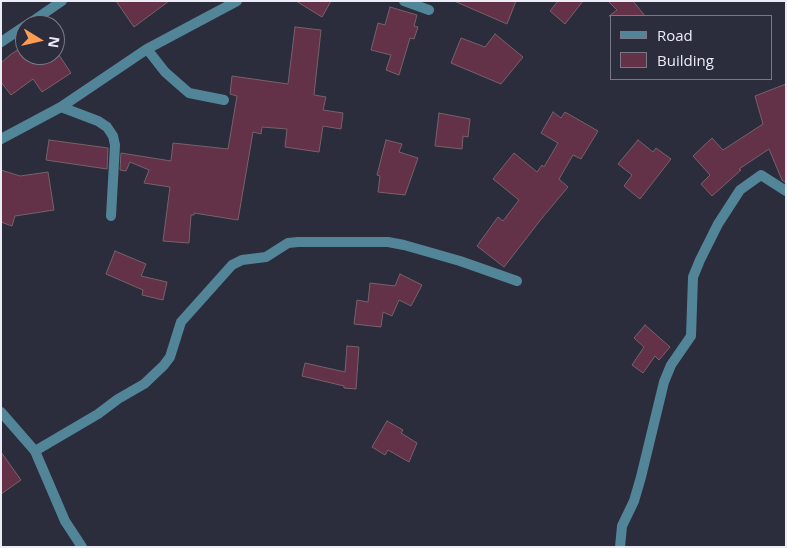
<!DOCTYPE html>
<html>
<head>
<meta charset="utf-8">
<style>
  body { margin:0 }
  #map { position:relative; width:787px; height:548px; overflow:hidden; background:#2b2c3c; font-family:"Open Sans",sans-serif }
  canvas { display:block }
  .frame { position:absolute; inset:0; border:2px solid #ebecf6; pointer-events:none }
  .legend { position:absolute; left:610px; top:15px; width:162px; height:65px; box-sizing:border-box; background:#2b2c3c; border:1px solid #787986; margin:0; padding:6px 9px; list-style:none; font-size:15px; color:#ebecf6 }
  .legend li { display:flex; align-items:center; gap:10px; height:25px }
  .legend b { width:25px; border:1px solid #787986 }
  .north { position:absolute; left:15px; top:15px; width:50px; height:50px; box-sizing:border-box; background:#2b2c3c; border:1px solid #787986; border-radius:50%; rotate:99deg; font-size:14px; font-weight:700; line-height:20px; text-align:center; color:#ebecf6 }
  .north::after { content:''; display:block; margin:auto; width:18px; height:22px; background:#fd9c55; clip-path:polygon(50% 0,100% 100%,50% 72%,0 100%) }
</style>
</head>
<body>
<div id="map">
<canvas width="787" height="548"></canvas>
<div class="frame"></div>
<ul class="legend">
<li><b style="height:6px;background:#518597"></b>Road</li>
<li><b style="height:14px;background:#633148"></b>Building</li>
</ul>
<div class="north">N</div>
</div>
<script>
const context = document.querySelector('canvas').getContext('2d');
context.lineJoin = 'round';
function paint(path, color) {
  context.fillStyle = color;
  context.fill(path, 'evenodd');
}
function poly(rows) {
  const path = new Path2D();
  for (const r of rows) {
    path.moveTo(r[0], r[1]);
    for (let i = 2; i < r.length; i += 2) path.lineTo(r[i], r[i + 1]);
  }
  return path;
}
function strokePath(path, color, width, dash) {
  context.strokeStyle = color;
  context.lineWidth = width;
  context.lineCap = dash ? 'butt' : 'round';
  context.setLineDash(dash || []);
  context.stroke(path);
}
const building = poly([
  [116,1,169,1,134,27,116,1],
  [296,1,331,1,322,17,296,1],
  [454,1,516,1,507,24,454,1],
  [558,1,583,1,565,24,550,11,558,1],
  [608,1,633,1,645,16,609,16,617,10,608,1],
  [390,7,417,15,414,26,418,27,414,39,410,38,399,75,386,70,391,55,371,50,378,23,385,25,390,7],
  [295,27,321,30,314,95,326,97,323,110,343,113,341,129,323,126,319,152,285,147,287,129,262,127,261,134,253,132,238,220,194,213,194,215,191,215,189,243,163,241,170,187,144,183,149,170,130,162,126,171,120,170,121,153,171,161,173,143,228,149,237,96,230,94,232,76,288,84,295,27],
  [495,34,523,57,501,84,451,63,461,38,485,47,495,34],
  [25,45,25,55,59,55,71,73,42,92,33,79,11,95,1,82,1,63,10,55,25,45],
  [786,84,786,183,782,180,769,149,739,169,741,170,712,196,701,184,710,175,693,156,712,138,723,150,763,124,755,96,786,84],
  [553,112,561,118,565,112,598,131,581,159,573,155,559,179,568,187,542,218,504,267,477,246,498,217,503,221,519,200,493,179,514,153,537,172,542,165,544,167,558,143,541,133,553,112],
  [439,113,470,119,468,137,463,136,462,149,435,146,439,113],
  [49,140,108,148,107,169,46,160,49,140],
  [386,140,402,144,399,152,418,158,405,195,378,192,380,176,377,175,386,140],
  [638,140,653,152,656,148,671,159,640,199,624,186,632,175,618,164,638,140],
  [1,170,20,176,48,172,54,210,15,216,12,226,1,222,1,170],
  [115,251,146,264,141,276,167,282,163,300,142,295,143,290,106,274,115,251],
  [400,274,422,285,411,306,399,300,392,316,383,312,381,327,354,324,357,300,368,302,370,283,395,286,400,274],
  [645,325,670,347,659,360,655,356,643,373,632,365,644,347,634,338,645,325],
  [347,346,359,347,356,389,344,388,344,386,302,376,305,363,345,372,347,346],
  [387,421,403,430,401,433,417,443,409,462,388,450,385,455,372,447,387,421],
  [1,452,21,480,1,494,1,452]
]);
paint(building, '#633148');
strokePath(building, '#77626a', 1);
strokePath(poly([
  [404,1,429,10],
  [27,25,62,1],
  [1,42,25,26],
  [147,49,165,72,189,93,224,100],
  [61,107,98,121,107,127,113,136,115,145,111,216],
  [1,139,61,107,147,49,237,1],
  [1,412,35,451,65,521,82,547],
  [35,451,98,414,118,399,144,384,164,365,170,357,181,322,232,265,242,260,266,257,288,243,298,242,388,242,404,245,460,261,517,281],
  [620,547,622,526,634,501,641,477,664,382,671,365,691,336,693,277,700,260,718,224,740,190,761,175,786,191]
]), '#518597', 10);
</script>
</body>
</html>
